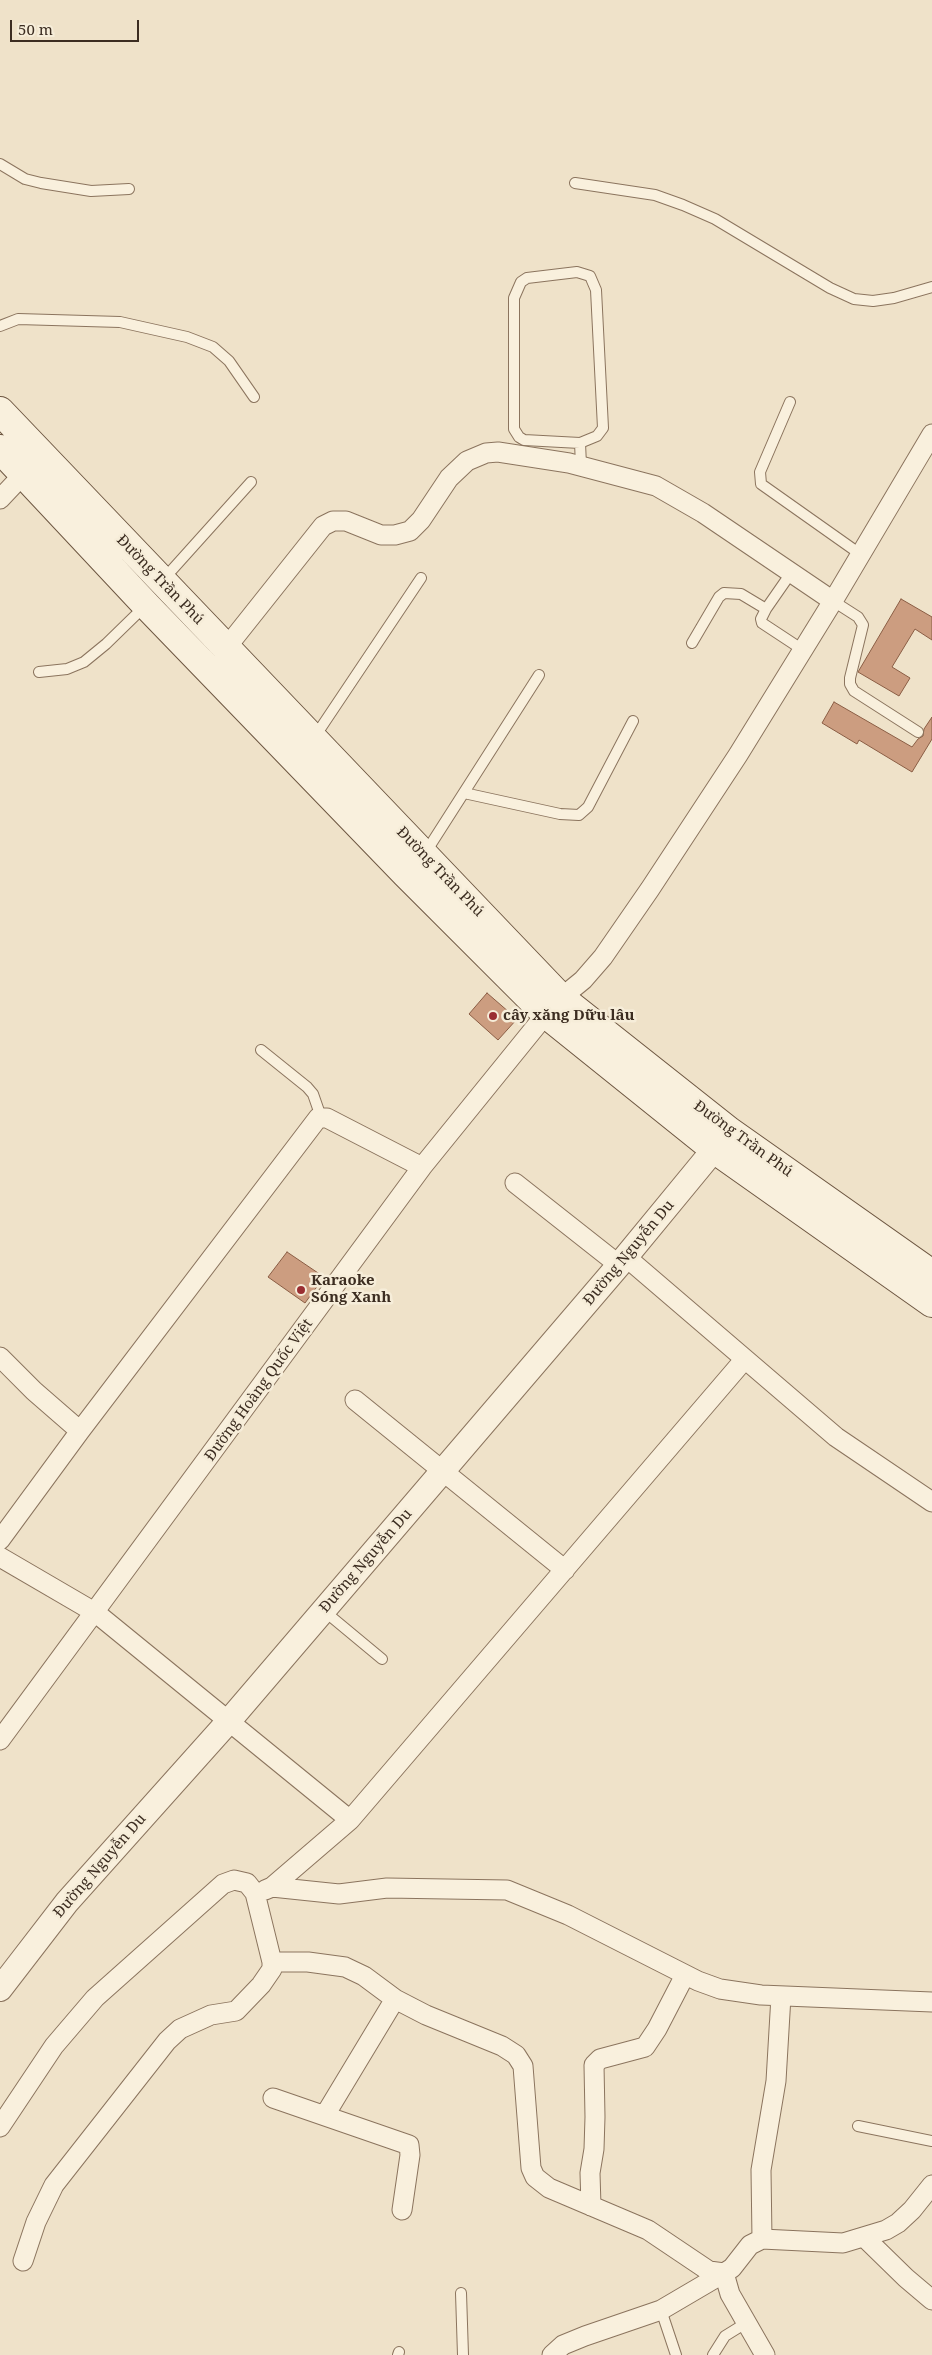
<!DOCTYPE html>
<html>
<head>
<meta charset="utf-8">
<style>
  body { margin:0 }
  #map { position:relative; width:932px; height:2355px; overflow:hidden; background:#efe2c9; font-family:"Noto Serif",serif }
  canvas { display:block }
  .scale { position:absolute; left:10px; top:20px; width:129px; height:22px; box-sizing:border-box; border:2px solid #3c2d21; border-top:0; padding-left:6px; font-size:15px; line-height:18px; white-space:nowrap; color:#3c2d21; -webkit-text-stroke:4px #f6edd9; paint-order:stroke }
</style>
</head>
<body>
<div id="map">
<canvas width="932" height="2355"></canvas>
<div class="scale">50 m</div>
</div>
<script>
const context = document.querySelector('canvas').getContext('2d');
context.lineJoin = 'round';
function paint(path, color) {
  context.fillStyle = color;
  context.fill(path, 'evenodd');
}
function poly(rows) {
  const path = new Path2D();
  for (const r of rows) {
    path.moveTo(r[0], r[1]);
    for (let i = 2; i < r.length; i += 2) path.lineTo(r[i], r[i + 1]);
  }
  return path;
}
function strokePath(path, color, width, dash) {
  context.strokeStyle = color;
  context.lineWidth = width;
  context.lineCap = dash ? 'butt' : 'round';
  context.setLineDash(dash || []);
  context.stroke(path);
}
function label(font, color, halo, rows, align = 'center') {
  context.font = font + ' "Noto Serif",serif';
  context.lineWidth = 5;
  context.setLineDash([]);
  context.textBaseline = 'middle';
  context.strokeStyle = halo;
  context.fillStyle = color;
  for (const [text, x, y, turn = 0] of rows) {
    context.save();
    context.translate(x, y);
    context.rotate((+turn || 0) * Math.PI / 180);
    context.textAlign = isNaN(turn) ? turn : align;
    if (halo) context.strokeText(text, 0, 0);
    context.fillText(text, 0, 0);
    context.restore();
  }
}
const building = poly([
  [901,599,932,617,932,640,915,629,892,667,910,678,899,696,858,672,901,599],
  [834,702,912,747,918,739,923,736,924,729,932,717,932,739,912,772,859,740,857,744,822,723,834,702],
  [487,993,517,1019,498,1040,469,1014,487,993],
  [287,1252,324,1277,305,1303,268,1277,287,1252]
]);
paint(building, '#cc9d80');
strokePath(building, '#8a5d44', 1);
const service = poly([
  [0,164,25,179,41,183,91,191,129,189],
  [575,183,655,195,683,205,715,219,830,288,854,299,873,301,894,298,932,287],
  [577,272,590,276,596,290,603,428,597,436,580,443,524,440,519,437,514,429,514,298,521,282,527,278,577,272],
  [0,326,18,319,120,322,187,337,213,347,229,361,254,397],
  [790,402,760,472,761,484,860,554],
  [580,443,581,465],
  [162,581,251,482],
  [833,601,858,617,863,625,850,678,850,684,854,691,918,732],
  [766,609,761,619,762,623,803,650],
  [692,643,719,597,724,593,741,594,766,609,791,573],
  [39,672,67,669,84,662,106,644,145,606],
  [314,738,421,578],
  [464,793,560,814,579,815,588,807,633,721],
  [424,855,539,675],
  [261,1050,307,1087,313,1094,321,1117],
  [323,1610,382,1659],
  [858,2126,932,2141],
  [461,2293,463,2355],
  [661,2310,676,2355],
  [398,2355,399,2352],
  [713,2355,725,2336,746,2323]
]);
const minor = poly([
  [0,499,32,465],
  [226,648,323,526,333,521,346,521,381,535,395,535,410,531,421,520,449,478,467,461,486,453,498,452,569,463,656,486,703,513,833,601],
  [515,1183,619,1265],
  [626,1257,836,1437,932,1502],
  [0,1357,34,1391,80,1431],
  [355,1400,565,1570],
  [0,1540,80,1431,318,1118,327,1118,422,1167],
  [0,1557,96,1613,350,1820],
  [0,1740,422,1167,546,1014,561,998,583,980,603,957,650,889,738,755,833,601,932,434],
  [272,1887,350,1820,744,1360],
  [265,1890,272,1887,339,1894,387,1888,507,1890,568,1915,698,1981,720,1989,761,1995,932,2002],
  [272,1962,308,1962,345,1967,364,1976,395,1999,426,2015,502,2046,516,2055,523,2066,531,2168,535,2177,549,2188,648,2230,709,2271,724,2273,732,2268,750,2245,762,2239,843,2243,886,2230,898,2223,912,2210,932,2185],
  [273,2098,409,2145,410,2155,402,2210],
  [325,2115,395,1999],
  [0,2127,54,2046,95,1998,223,1884,234,1880,247,1883,255,1893,272,1962,272,1969,261,1985,236,2011,211,2015,180,2029,167,2041,54,2185,36,2222,23,2261],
  [591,2206,590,2173,594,2149,595,2117,594,2065,600,2059,645,2047,657,2029,685,1975],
  [865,2238,906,2278,932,2300],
  [762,2239,761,2170,776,2081,781,1996],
  [552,2355,563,2345,585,2336,661,2310,724,2273,730,2294,765,2355]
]);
const tertiary = poly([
  [0,1989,67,1902,228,1722,619,1265,726,1135]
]);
const secondary = poly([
  [0,411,561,998,729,1131,932,1274],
  [0,449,146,605,406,874,546,1014,714,1149,932,1303]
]);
strokePath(service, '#8b745e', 12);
strokePath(minor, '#8b745e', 21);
strokePath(tertiary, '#8b745e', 26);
strokePath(secondary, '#6d5641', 30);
strokePath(service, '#f9f0dd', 10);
strokePath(minor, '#f9f0dd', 19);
strokePath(tertiary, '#f9f0dd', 24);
strokePath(secondary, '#f9f0dd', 28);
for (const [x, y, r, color] of [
  [493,1016,5,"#9a2e32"],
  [301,1290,5,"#9a2e32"]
]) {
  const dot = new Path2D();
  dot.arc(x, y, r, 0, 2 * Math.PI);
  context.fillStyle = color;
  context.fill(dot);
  strokePath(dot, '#f6edd9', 2);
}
label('15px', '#3c2d21', '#f6edd9', [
  ["Đường Trần Phú",160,580,46],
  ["Đường Trần Phú",440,872,46],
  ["Đường Trần Phú",743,1139,36],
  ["Đường Nguyễn Du",629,1253,-50],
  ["Đường Hoàng Quốc Việt",259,1390,-54],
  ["Đường Nguyễn Du",366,1561,-49],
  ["Đường Nguyễn Du",100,1866,-49]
]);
label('bold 15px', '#3c2d21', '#f6edd9', [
  ["cây xăng Dữu lâu",503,1016],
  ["Karaoke",311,1281],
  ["Sóng Xanh",311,1298]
], 'left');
</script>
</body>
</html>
